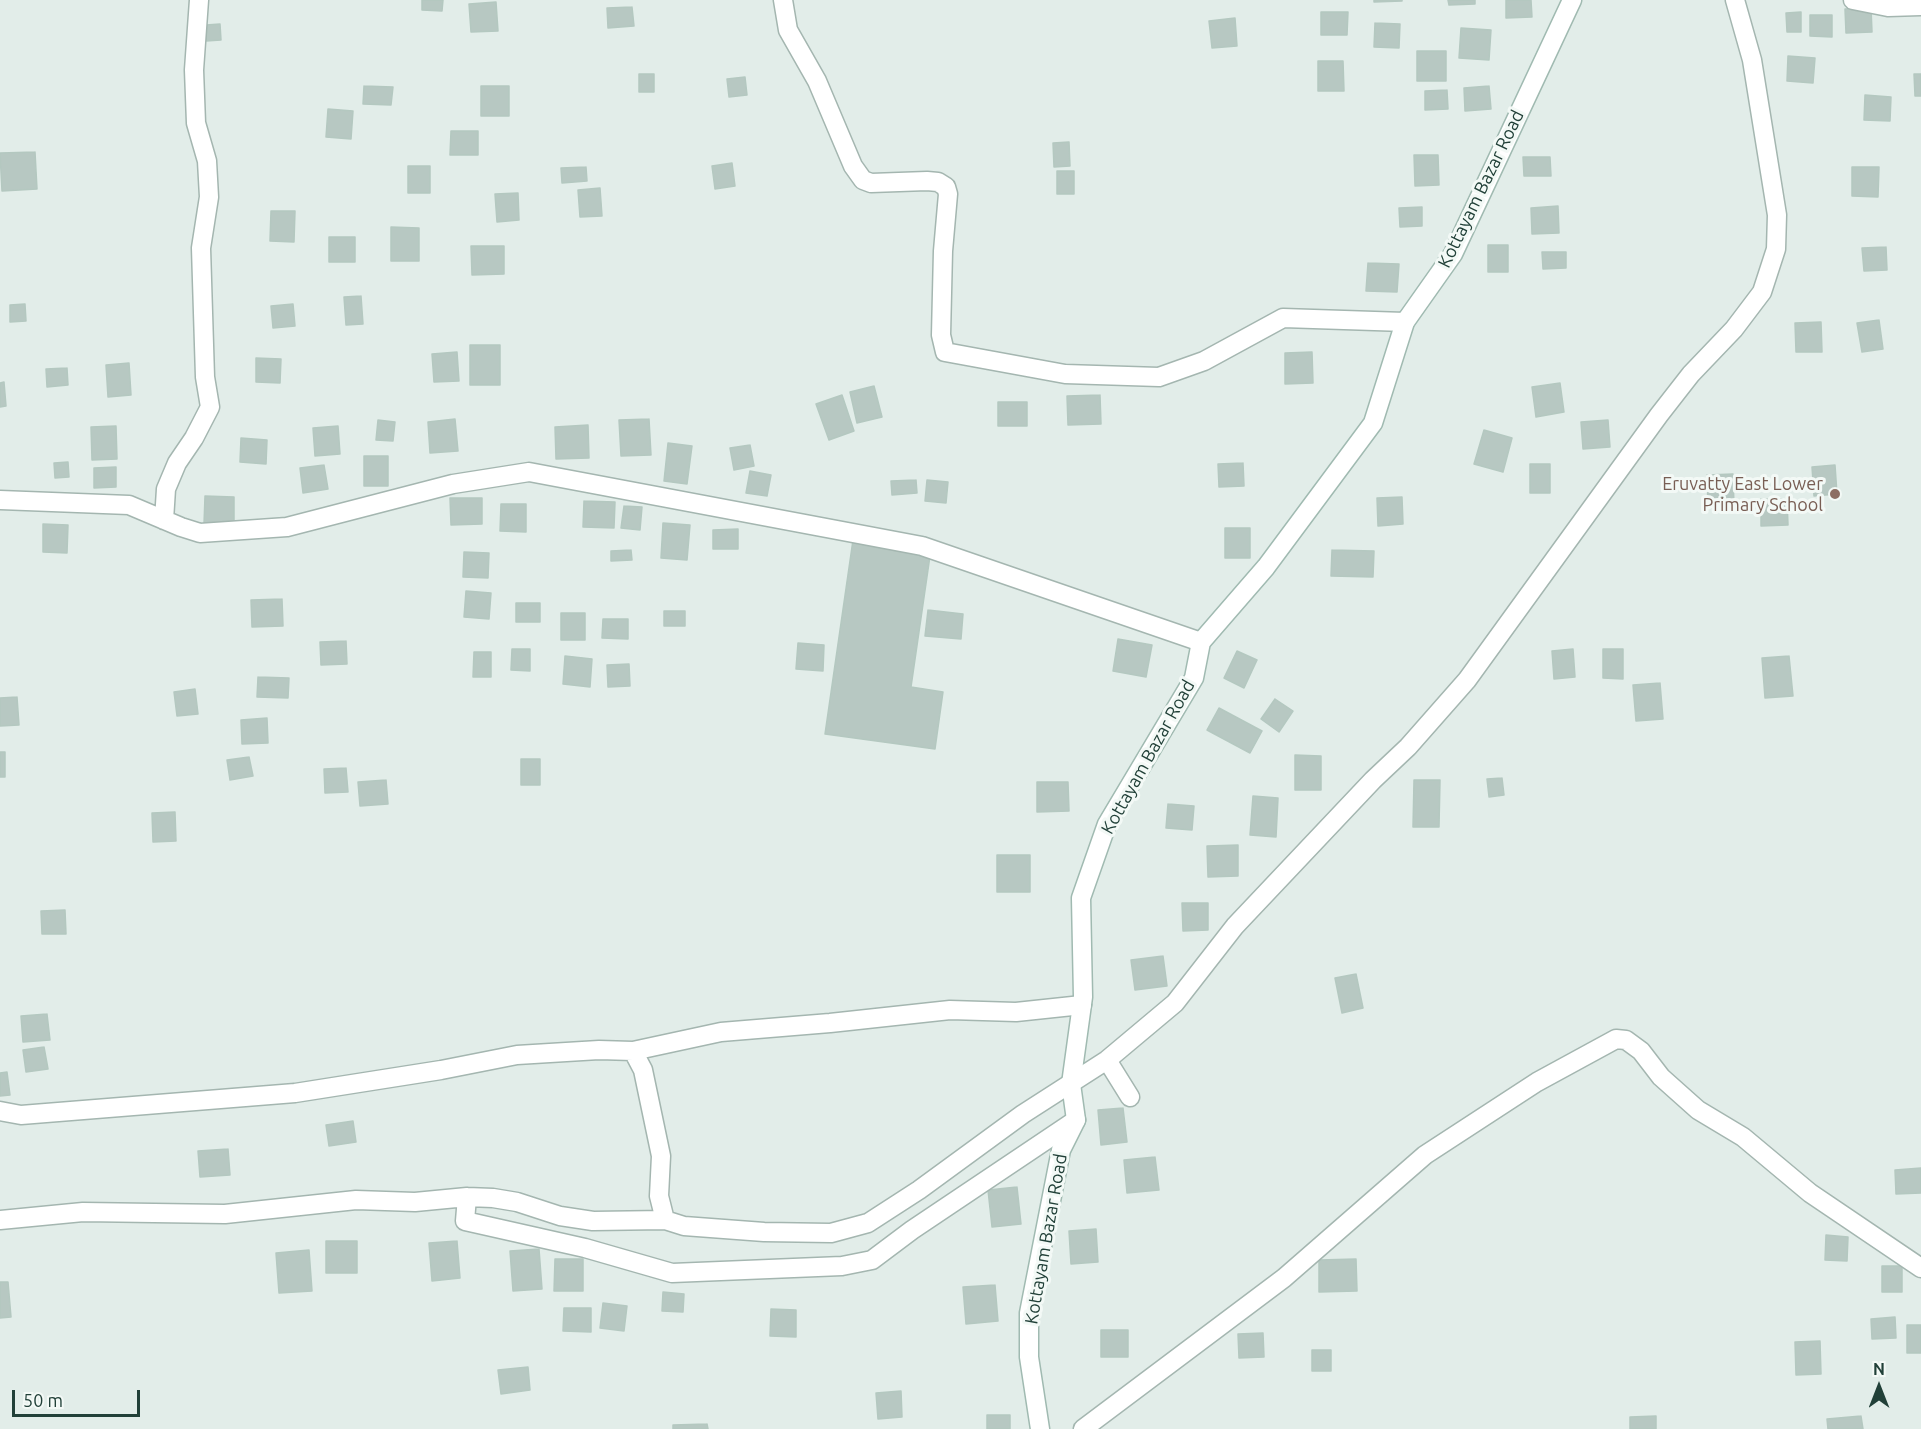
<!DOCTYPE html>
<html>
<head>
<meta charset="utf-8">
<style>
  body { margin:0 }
  #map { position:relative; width:1921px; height:1429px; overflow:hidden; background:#e2ede9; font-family:Ubuntu,sans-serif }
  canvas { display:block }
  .north { position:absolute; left:1849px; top:1357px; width:60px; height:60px; -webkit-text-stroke:4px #f3f9f6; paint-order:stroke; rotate:0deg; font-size:16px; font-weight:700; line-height:24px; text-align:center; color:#214038 }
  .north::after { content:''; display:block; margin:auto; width:21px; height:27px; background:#214038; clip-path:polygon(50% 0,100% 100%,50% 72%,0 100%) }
  .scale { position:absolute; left:12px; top:1390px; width:128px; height:27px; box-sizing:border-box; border:3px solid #214038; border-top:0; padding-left:8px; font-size:18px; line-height:21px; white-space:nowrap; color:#214038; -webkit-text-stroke:4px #f3f9f6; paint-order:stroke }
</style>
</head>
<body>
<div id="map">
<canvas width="1921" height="1429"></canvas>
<div class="north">N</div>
<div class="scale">50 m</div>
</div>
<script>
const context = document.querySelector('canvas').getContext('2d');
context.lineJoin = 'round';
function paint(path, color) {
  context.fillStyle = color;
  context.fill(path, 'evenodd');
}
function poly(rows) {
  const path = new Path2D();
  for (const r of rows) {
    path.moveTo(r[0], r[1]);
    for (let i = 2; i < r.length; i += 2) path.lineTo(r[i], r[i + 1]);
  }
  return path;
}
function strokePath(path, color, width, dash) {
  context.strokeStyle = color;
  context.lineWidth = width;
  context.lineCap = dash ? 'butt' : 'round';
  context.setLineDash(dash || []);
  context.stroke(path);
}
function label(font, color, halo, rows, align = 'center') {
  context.font = font + ' Ubuntu,sans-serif';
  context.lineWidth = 6;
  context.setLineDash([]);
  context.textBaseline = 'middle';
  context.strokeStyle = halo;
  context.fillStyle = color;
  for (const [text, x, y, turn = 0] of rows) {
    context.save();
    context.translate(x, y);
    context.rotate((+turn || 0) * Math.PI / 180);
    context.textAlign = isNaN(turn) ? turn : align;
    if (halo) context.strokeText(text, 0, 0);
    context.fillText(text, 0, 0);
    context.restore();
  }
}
const building = poly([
  [422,0,443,0,442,11,422,10,422,0],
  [1374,0,1402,0,1402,1,1374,2,1374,0],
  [1448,0,1475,0,1475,4,1449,5,1448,0],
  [1506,0,1531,0,1532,17,1506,18,1506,0],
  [496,2,498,31,471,32,469,4,496,2],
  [632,7,634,26,608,28,607,8,632,7],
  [1871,8,1872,32,1846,33,1845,9,1871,8],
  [1321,12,1348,12,1347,35,1321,35,1321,12],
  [1801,12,1801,32,1787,32,1786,13,1801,12],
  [1810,15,1832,15,1832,37,1810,36,1810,15],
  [1235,18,1237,46,1212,48,1209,21,1235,18],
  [1375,23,1400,24,1399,48,1374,47,1375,23],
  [220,24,221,40,206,41,206,25,220,24],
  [1461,28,1491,30,1489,60,1459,58,1461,28],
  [1417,51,1446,51,1446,81,1417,81,1417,51],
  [1788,56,1815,58,1813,83,1787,81,1788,56],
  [1318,61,1343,61,1344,91,1318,91,1318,61],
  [639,74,654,74,654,92,639,92,639,74],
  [1914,74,1921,74,1921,96,1915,96,1914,74],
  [745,77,747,95,729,97,727,79,745,77],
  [364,86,393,87,391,105,363,104,364,86],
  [481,86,509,86,509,116,481,116,481,86],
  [1489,86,1491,109,1465,111,1464,88,1489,86],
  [1447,90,1448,109,1425,110,1425,91,1447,90],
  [1865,95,1891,97,1890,121,1864,120,1865,95],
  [328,109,353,111,351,139,326,137,328,109],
  [451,131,478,131,478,155,450,155,451,131],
  [1069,142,1070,166,1054,167,1053,143,1069,142],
  [35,152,37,189,2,191,0,153,35,152],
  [1414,155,1438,155,1439,185,1415,186,1414,155],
  [1523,157,1550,157,1551,176,1524,176,1523,157],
  [732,163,735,186,715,189,712,166,732,163],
  [408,166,430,166,430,193,408,193,408,166],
  [586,167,587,181,562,183,561,168,586,167],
  [1852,167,1879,167,1878,197,1852,196,1852,167],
  [1057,171,1074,171,1074,194,1057,194,1057,171],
  [600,188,602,216,580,217,578,190,600,188],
  [518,193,519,220,497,222,495,194,518,193],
  [1558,206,1559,233,1532,234,1531,208,1558,206],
  [1422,207,1422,226,1400,227,1399,208,1422,207],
  [271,211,295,211,294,242,270,241,271,211],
  [391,227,419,228,419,261,391,261,391,227],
  [329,237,355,237,355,262,329,262,329,237],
  [1488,245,1508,245,1508,272,1488,272,1488,245],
  [471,246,504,246,504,274,472,275,471,246],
  [1886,247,1887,270,1864,271,1862,248,1886,247],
  [1542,252,1566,252,1566,268,1543,269,1542,252],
  [1368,263,1399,264,1397,292,1366,291,1368,263],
  [361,296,363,324,346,325,344,297,361,296],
  [25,304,26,321,10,322,10,305,25,304],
  [293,304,295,326,273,328,271,306,293,304],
  [1879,320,1883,349,1862,352,1857,323,1879,320],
  [1821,322,1822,352,1796,352,1795,323,1821,322],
  [470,345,500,345,500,385,470,385,470,345],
  [457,352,459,381,434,382,432,354,457,352],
  [1312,352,1313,383,1285,384,1285,353,1312,352],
  [256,358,281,359,280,383,256,382,256,358],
  [129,363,131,395,108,397,106,365,129,363],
  [67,368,68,385,47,387,46,369,67,368],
  [4,382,6,406,0,407,0,383,4,382],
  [1560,383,1564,412,1536,417,1532,387,1560,383],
  [874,386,882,417,857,423,850,392,874,386],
  [842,395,854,431,829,440,816,404,842,395],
  [1100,395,1101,424,1068,425,1067,396,1100,395],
  [998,402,1027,402,1027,426,998,426,998,402],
  [455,419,458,451,430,453,428,422,455,419],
  [649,419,651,455,621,456,619,420,649,419],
  [378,420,395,422,393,441,376,440,378,420],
  [1608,420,1610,447,1583,449,1581,422,1608,420],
  [588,425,589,458,556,459,555,427,588,425],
  [116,426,117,459,92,460,91,427,116,426],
  [338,426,340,454,315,456,313,428,338,426],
  [1484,430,1512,438,1503,472,1474,464,1484,430],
  [241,438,267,440,266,464,240,462,241,438],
  [668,443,692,446,687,484,664,481,668,443],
  [750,445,754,466,734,470,730,448,750,445],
  [364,456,388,456,388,486,364,486,364,456],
  [68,462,69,477,55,478,54,463,68,462],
  [1243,463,1244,486,1219,487,1218,464,1243,463],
  [1530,464,1550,464,1550,493,1530,493,1530,464],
  [324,465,328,489,303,493,300,468,324,465],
  [1835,465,1837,494,1814,496,1812,467,1835,465],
  [116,467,116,487,94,488,94,468,116,467],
  [750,471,771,475,767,496,746,493,750,471],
  [1733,474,1734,506,1708,508,1707,475,1733,474],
  [916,480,917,493,892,495,891,481,916,480],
  [927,480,948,482,946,503,925,501,927,480],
  [205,496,234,497,234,525,204,524,205,496],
  [1402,497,1403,524,1378,526,1377,498,1402,497],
  [450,498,482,498,482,524,451,525,450,498],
  [1761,499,1787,499,1788,525,1761,526,1761,499],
  [584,501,615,502,614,528,583,527,584,501],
  [501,504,526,504,526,532,500,531,501,504],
  [624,506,642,507,640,530,621,528,624,506],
  [663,523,690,525,687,560,661,558,663,523],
  [43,524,68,525,67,553,43,552,43,524],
  [1225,528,1250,528,1250,558,1225,558,1225,528],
  [738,529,738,549,713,549,713,530,738,529],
  [853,540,930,556,911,687,943,692,935,749,825,734,853,540],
  [631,550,632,560,611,561,611,551,631,550],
  [1332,550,1374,551,1373,577,1331,576,1332,550],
  [464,552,489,553,488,578,463,577,464,552],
  [466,591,491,593,489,619,464,617,466,591],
  [282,599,283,626,252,627,251,600,282,599],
  [516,603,540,603,540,622,516,622,516,603],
  [928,610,963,614,961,639,925,636,928,610],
  [664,611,685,611,685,626,664,626,664,611],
  [561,613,585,613,585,640,561,640,561,613],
  [603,619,628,619,628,639,602,638,603,619],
  [1118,639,1152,645,1146,677,1113,671,1118,639],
  [346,641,347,664,321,665,320,642,346,641],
  [798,643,824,645,823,671,796,669,798,643],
  [512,649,530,649,530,671,511,670,512,649],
  [1573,649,1575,677,1554,679,1552,651,1573,649],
  [1603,649,1623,649,1623,679,1603,678,1603,649],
  [1237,651,1257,660,1244,688,1224,678,1237,651],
  [474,652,491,652,491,677,473,677,474,652],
  [565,656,592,659,590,687,563,684,565,656],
  [1789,656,1793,696,1765,698,1762,658,1789,656],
  [629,664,630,686,608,687,607,665,629,664],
  [258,677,289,678,288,698,257,697,258,677],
  [1660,683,1663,719,1636,721,1633,685,1660,683],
  [195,689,198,714,177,716,174,692,195,689],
  [17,697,19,725,0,726,0,698,17,697],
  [1275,699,1293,711,1279,732,1261,719,1275,699],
  [1219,708,1262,731,1250,753,1207,730,1219,708],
  [267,718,268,743,242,744,241,720,267,718],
  [0,752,5,752,5,777,0,777,0,752],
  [1295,755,1321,756,1321,790,1295,790,1295,755],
  [249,757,253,776,230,780,227,760,249,757],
  [521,759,540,759,540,785,521,785,521,759],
  [346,768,348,792,325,793,324,769,346,768],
  [1502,778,1504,795,1489,797,1487,779,1502,778],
  [386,780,388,804,360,806,358,782,386,780],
  [1414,780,1440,780,1439,827,1413,827,1414,780],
  [1037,782,1068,782,1069,811,1037,812,1037,782],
  [1253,796,1278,798,1276,837,1250,835,1253,796],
  [1168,804,1194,806,1192,830,1166,828,1168,804],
  [175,812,176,841,153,842,152,813,175,812],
  [1238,845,1238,876,1208,877,1207,846,1238,845],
  [997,855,1030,855,1030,892,997,892,997,855],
  [1182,903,1208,903,1208,930,1183,931,1182,903],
  [65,910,66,934,42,934,41,911,65,910],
  [1163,956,1167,986,1135,990,1131,960,1163,956],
  [1356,974,1363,1008,1342,1013,1335,978,1356,974],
  [47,1014,50,1040,23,1042,21,1016,47,1014],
  [44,1047,48,1069,26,1072,23,1050,44,1047],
  [7,1072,10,1095,0,1096,0,1073,7,1072],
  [1123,1108,1127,1142,1101,1145,1098,1110,1123,1108],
  [353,1121,356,1142,329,1146,326,1125,353,1121],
  [228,1149,230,1175,200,1177,198,1151,228,1149],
  [1155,1157,1159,1190,1127,1193,1124,1160,1155,1157],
  [1921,1168,1921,1193,1896,1194,1895,1170,1921,1168],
  [1017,1187,1021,1224,992,1227,988,1190,1017,1187],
  [1096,1229,1098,1262,1071,1264,1069,1231,1096,1229],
  [1826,1235,1848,1237,1847,1261,1825,1260,1826,1235],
  [326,1241,357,1241,357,1273,326,1273,326,1241],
  [457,1241,460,1278,432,1281,429,1243,457,1241],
  [539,1249,542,1289,513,1291,510,1251,539,1249],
  [309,1250,312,1291,279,1293,276,1253,309,1250],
  [555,1259,583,1259,583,1291,554,1291,555,1259],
  [1356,1259,1357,1291,1319,1292,1319,1260,1356,1259],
  [1882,1266,1902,1266,1902,1292,1882,1292,1882,1266],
  [0,1282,8,1282,11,1317,0,1318,0,1282],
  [995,1285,998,1321,966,1324,963,1287,995,1285],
  [663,1292,684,1294,683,1312,662,1311,663,1292],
  [603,1303,627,1306,624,1331,600,1328,603,1303],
  [564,1308,591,1308,591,1332,563,1331,564,1308],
  [771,1309,796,1310,796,1337,770,1336,771,1309],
  [1895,1317,1896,1338,1872,1339,1871,1319,1895,1317],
  [1907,1325,1921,1325,1921,1353,1907,1353,1907,1325],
  [1101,1330,1128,1330,1128,1357,1101,1357,1101,1330],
  [1263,1333,1264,1357,1239,1358,1238,1334,1263,1333],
  [1820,1341,1821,1374,1796,1375,1795,1342,1820,1341],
  [1312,1350,1331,1350,1331,1371,1312,1371,1312,1350],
  [528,1367,530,1390,501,1394,498,1370,528,1367],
  [901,1391,902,1417,878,1419,876,1393,901,1391],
  [987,1415,1010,1415,1010,1429,987,1429,987,1415],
  [1656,1416,1656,1429,1630,1429,1630,1417,1656,1416],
  [1861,1416,1863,1429,1828,1429,1827,1419,1861,1416],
  [707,1424,708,1429,673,1429,673,1425,707,1424]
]);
paint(building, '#b7c8c2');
strokePath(building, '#b4c8c0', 1.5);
const minor = poly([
  [783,0,788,30,817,81,853,166,863,180,871,183,927,181,938,182,946,187,948,194,943,251,941,335,945,352,1065,374,1159,377,1204,361,1283,318,1405,322],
  [1853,0,1888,7,1921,6],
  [0,500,129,505,181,527,200,533,287,527,453,484,529,472,922,546,1201,642],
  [164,520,166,489,177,463,194,438,210,407,205,377,201,248,209,197,207,161,196,123,194,70,199,0],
  [633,1051,721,1032,830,1023,950,1010,1016,1012,1082,1005],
  [1107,1060,1130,1097],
  [0,1111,21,1115,295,1093,441,1070,517,1055,599,1050,633,1051,643,1070,661,1156,659,1196,665,1220],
  [467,1197,465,1221,585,1248,672,1273,842,1266,872,1260,912,1230,1076,1120],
  [0,1220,83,1212,225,1214,356,1200,415,1202,467,1197,493,1198,517,1202,560,1216,593,1221,665,1220,684,1226,764,1232,831,1233,868,1223,919,1190,1023,1114,1107,1060,1175,1003,1235,926,1373,780,1408,747,1467,680,1659,415,1691,374,1734,329,1762,292,1776,249,1777,215,1752,60,1735,0],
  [1083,1429,1284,1278,1425,1155,1537,1082,1616,1039,1626,1040,1641,1051,1661,1077,1698,1110,1743,1137,1810,1193,1921,1268]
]);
const secondary = poly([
  [1040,1429,1029,1357,1029,1313,1061,1150,1076,1120,1071,1084,1083,997,1081,898,1107,824,1194,678,1201,642,1266,567,1373,423,1405,322,1453,254,1572,0]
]);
strokePath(minor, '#a4b6b0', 21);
strokePath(secondary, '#a0bab1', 21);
strokePath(minor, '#fff', 18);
strokePath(secondary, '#fff', 18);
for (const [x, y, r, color] of [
  [1835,494,6,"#8d6e63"]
]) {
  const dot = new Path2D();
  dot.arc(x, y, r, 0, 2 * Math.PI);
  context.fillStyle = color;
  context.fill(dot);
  strokePath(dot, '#f3f9f6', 2);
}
label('18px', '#214038', '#f3f9f6', [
  ["Kottayam Bazar Road",1481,189,-64],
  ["Kottayam Bazar Road",1148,757,-61],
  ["Kottayam Bazar Road",1046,1239,-80]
]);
label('18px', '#785e54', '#f3f9f6', [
  ["Eruvatty East Lower",1823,484],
  ["Primary School",1823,505]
], 'right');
</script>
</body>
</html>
